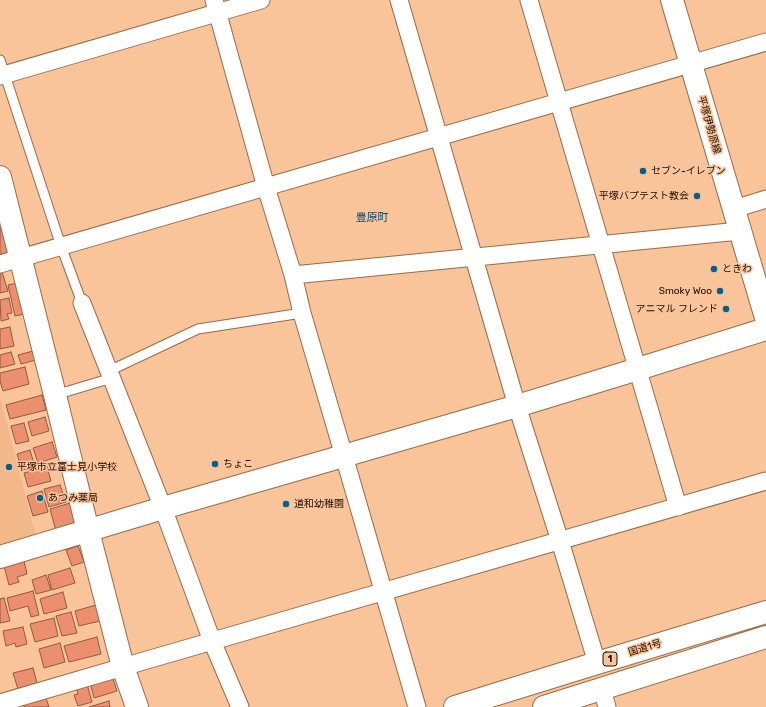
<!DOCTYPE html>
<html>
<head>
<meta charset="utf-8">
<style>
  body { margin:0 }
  canvas { display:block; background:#f9c49a }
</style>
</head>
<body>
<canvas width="766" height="707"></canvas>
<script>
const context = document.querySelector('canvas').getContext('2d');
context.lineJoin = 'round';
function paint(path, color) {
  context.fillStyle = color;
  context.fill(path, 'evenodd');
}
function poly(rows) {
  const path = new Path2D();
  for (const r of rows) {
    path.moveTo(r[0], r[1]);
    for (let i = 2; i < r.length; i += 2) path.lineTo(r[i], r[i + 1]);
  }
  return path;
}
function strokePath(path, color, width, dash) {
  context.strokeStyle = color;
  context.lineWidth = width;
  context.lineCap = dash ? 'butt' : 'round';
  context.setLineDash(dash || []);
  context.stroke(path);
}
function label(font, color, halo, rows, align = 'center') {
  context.font = font + ' Rubik,"Noto Sans JP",sans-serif';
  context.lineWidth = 3;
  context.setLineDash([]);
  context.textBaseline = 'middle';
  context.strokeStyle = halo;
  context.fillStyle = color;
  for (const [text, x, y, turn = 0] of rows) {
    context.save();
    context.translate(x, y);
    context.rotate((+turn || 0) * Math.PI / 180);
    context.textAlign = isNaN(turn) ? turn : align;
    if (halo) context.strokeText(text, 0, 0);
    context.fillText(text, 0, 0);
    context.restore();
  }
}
paint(poly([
  [0,397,36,537,0,547]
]), '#f3b88a');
const building = poly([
  [2,224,10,254,0,256,0,225,2,224],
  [2,272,8,291,0,293,0,273,2,272],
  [17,283,25,314,15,316,8,285,17,283],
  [9,298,12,313,7,314,9,319,1,321,0,300,9,298],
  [10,327,14,346,0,349,0,329,10,327],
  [33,351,36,360,21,364,18,355,33,351],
  [11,352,15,364,0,368,0,355,11,352],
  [25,367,29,384,3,391,0,381,0,373,25,367],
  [42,395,46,410,10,419,6,405,42,395],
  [45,417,49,431,32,436,28,422,45,417],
  [24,423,29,441,16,444,11,426,24,423],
  [52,442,57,457,38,463,33,448,52,442],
  [30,450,35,467,22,470,17,454,30,450],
  [47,467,51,481,28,487,24,473,47,467],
  [60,485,66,502,49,507,44,489,60,485],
  [42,491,48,512,33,516,27,496,42,491],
  [70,503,75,519,72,527,56,531,50,509,70,503],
  [78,546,84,562,72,566,66,550,78,546],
  [24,561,27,574,17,577,19,582,9,585,4,566,24,561],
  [70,568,75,583,52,590,48,575,70,568],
  [46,575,51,590,36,594,32,580,46,575],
  [33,591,39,615,31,617,28,606,10,611,7,598,33,591],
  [63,592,67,608,44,614,40,599,63,592],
  [4,598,10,621,0,623,0,599,4,598],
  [96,605,100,621,79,626,75,611,96,605],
  [71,612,77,633,62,636,56,616,71,612],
  [54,618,58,636,35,642,30,624,54,618],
  [23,627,27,644,16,647,15,643,6,646,3,631,23,627],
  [97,637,101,654,69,662,64,646,97,637],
  [60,643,65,662,44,668,39,649,60,643],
  [33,668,37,683,18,689,13,673,33,668],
  [112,676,117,691,94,698,90,682,112,676],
  [87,684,92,702,78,706,74,695,78,694,76,687,87,684],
  [45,695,49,707,24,707,23,702,45,695],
  [109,701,110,707,89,707,109,701]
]);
paint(building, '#eb8f6e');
strokePath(building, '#925945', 1);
const lane = poly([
  [0,60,61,246,82,303],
  [109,371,198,329,302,313],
  [55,395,112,378]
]);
const street = poly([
  [214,0,266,187,293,275,302,313,344,456,417,707],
  [399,0,517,406,560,541,597,663],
  [529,0,678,507],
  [0,76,261,0],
  [734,209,766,199],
  [0,264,766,42],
  [293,275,740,231],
  [82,303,163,508,212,641,240,707],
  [602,689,607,707],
  [0,703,147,660,766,481]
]);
const secondary = poly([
  [0,177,55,395,88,531,123,667,137,707],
  [0,557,163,508,517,406,638,369,766,329]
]);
const primary = poly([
  [672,0,766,318]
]);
const highway = poly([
  [455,707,597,663,766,612],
  [544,707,766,637]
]);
strokePath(lane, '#9b6b44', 11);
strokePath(street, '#9b6b44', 19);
strokePath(secondary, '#9b6b44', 24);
strokePath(primary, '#9b6b44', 24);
strokePath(highway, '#9b6b44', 24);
strokePath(lane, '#fff', 9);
strokePath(street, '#fff', 17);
strokePath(secondary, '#fff', 22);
strokePath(primary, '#fff', 22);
strokePath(highway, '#fff', 22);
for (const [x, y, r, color] of [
  [643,171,4,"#006090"],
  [697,196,4,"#006090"],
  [714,269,4,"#006090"],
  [720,291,4,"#006090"],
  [726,309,4,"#006090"],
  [215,464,4,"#006090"],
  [9,467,4,"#006090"],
  [40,498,4,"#006090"],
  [286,504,4,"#006090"]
]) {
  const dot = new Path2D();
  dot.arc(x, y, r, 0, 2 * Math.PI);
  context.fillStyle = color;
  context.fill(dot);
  strokePath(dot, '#f9c49a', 1.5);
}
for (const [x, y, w] of [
  [610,659,14]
]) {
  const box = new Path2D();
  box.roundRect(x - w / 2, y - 7, w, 14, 3);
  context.fillStyle = '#f9c49a';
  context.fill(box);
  strokePath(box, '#1e0c00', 1);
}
label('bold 9px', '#1e0c00', null, [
  ["1",610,659]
]);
label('10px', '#1e0c00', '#f9c49a', [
  ["平塚伊勢原線",709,125,74],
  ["国道1号",645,648,-17]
]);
label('10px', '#1e0c00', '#f9c49a', [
  ["セブン-イレブン",651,171],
  ["平塚バプテスト教会",689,196,"right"],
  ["ときわ",722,269],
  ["Smoky Woo",712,291,"right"],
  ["アニマル フレンド",718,309,"right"],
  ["ちょこ",223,464],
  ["平塚市立富士見小学校",17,467],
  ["あつみ薬局",48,498],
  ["道和幼稚園",294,504]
], 'left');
label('11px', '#154d6f', '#f9c49a', [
  ["豊原町",372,218]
]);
</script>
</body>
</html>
